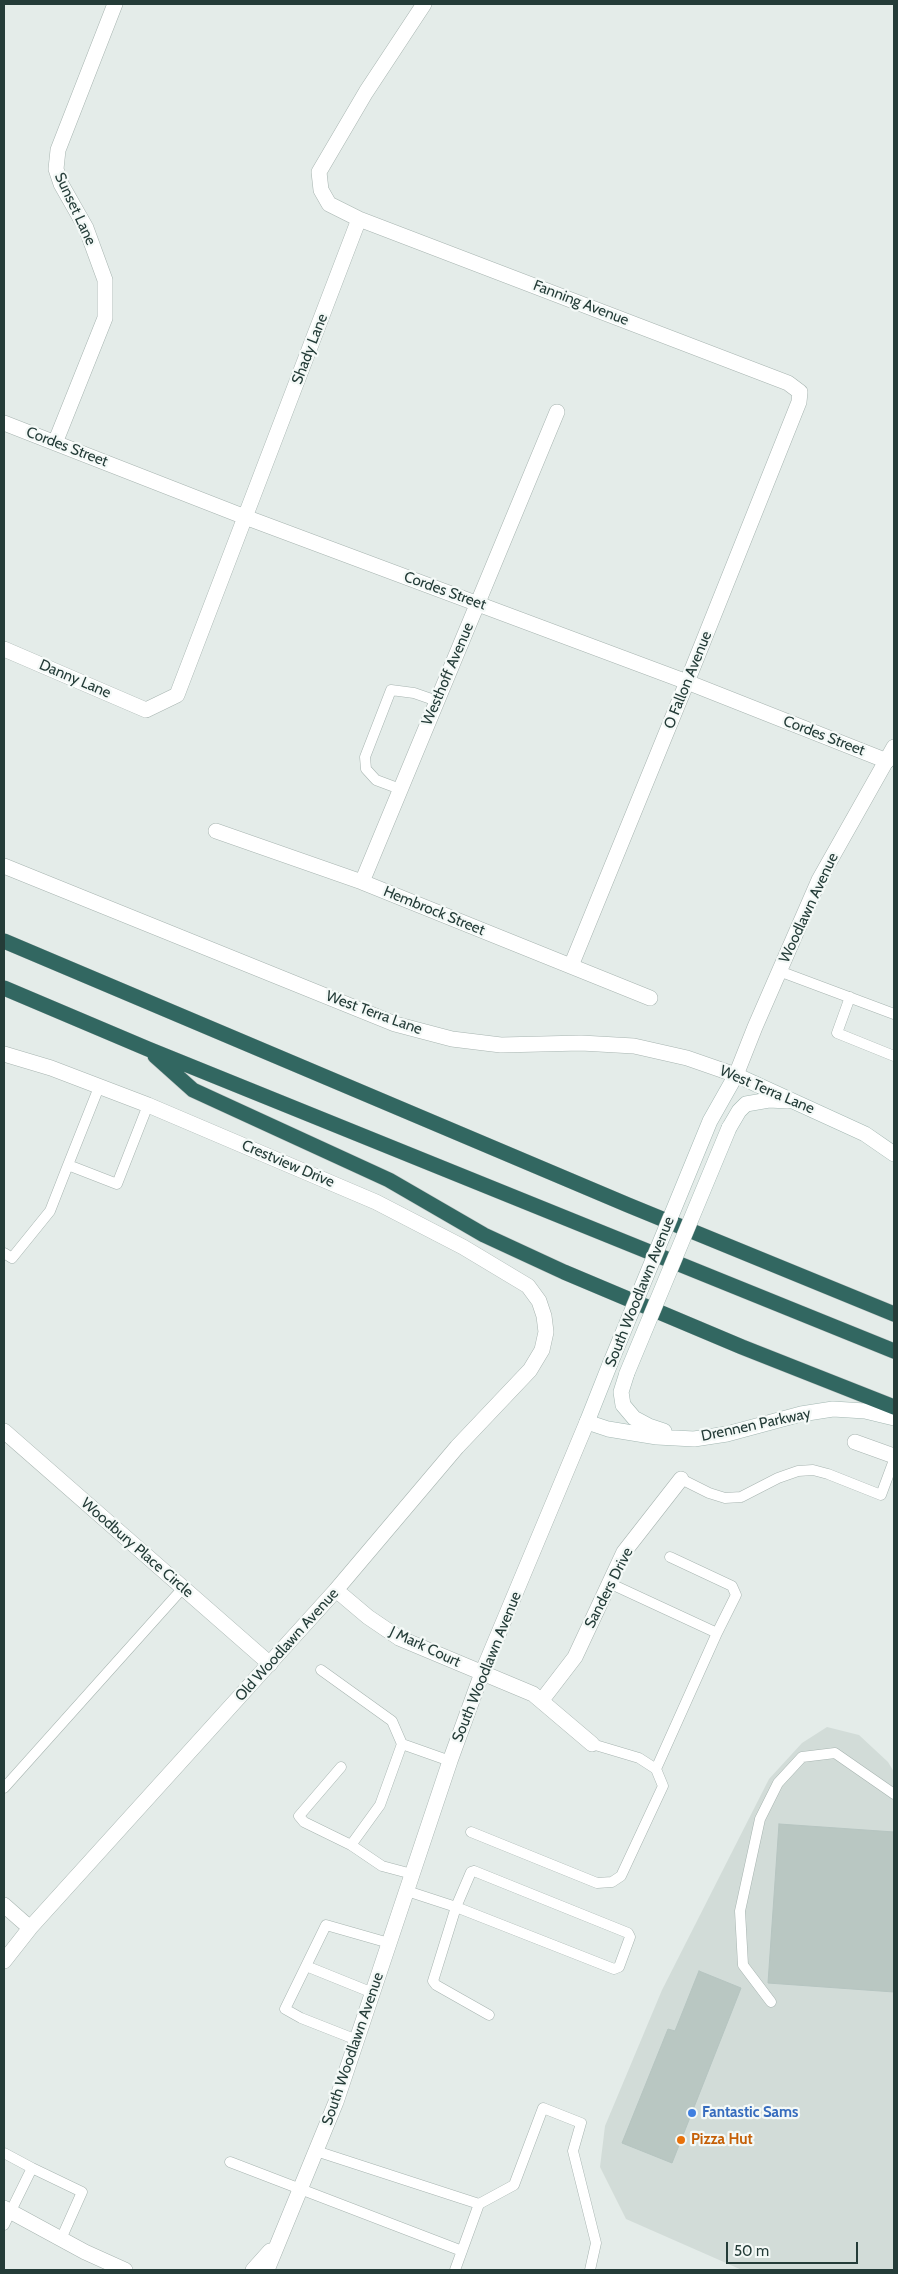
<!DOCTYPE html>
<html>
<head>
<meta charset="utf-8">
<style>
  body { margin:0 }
  #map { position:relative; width:898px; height:2274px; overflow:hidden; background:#e4ece9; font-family:Cabin,sans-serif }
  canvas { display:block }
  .frame { position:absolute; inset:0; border:5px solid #243c38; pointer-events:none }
  .scale { position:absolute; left:726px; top:2242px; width:132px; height:22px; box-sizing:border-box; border:2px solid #243c38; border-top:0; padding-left:6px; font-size:15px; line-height:18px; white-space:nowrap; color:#243c38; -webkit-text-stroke:4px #f4f9f7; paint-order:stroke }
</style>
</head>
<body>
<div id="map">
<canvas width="898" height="2274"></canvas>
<div class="frame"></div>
<div class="scale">50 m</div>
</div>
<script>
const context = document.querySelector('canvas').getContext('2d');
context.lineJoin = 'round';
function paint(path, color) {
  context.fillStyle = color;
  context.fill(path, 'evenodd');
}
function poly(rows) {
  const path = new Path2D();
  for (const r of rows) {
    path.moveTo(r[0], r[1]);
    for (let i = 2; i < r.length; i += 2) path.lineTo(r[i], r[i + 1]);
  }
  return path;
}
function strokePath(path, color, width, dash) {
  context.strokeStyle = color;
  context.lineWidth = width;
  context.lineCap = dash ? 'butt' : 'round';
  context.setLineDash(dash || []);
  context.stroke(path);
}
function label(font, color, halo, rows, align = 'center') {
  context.font = font + ' Cabin,sans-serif';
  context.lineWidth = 4.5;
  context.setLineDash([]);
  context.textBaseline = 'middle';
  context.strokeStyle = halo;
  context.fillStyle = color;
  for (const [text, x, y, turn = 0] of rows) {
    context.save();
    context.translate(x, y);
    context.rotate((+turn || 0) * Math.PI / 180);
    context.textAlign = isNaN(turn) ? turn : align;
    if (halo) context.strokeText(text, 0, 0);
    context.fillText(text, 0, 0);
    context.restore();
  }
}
paint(poly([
  [827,1727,859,1735,888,1762,894,1772,894,2270,742,2270,626,2219,600,2167,605,2126,662,1990,769,1779,802,1743]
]), '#d2dcd8');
const building = poly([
  [779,1824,894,1832,894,1992,768,1983,779,1824],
  [699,1971,741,1988,672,2163,622,2143,668,2029,675,2031,699,1971]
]);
paint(building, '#b9c7c2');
strokePath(building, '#b6c5c1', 1);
const service = poly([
  [400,789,376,780,366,769,365,757,391,690,414,693,437,701],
  [779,971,894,1014],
  [850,997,837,1033,894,1056],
  [99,1087,68,1165,117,1184,148,1105],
  [4,1253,12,1258,50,1211,68,1165],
  [681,1479,709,1493,725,1498,741,1497,778,1478,798,1471,813,1470,828,1474,881,1495,894,1460],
  [609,1583,717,1633,736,1595,732,1586,670,1557],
  [321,1670,392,1721,402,1744,380,1805,351,1845],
  [402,1744,450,1761],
  [341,1767,299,1816,304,1822,351,1845,382,1866,412,1874],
  [656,1769,717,1633],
  [4,1788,183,1588],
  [471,1832,597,1883,612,1882,621,1876,663,1786,656,1769,639,1758,592,1744],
  [474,1871,628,1933,630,1937,619,1967,614,1969,456,1907,471,1872,474,1871],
  [407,1891,456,1907,433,1981,436,1985,489,2015],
  [306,1966,373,1993],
  [771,2002,743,1965,740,1911,760,1819,778,1783,802,1757,835,1753,894,1794],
  [357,2040,301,2018,285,2009,326,1925,389,1943],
  [316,2151,479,2204],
  [4,2153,32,2168],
  [230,2162,462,2251],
  [4,2225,32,2168,82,2192,61,2239],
  [455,2270,479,2204,514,2185,543,2108,581,2123,573,2151,596,2243,590,2270]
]);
const minor = poly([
  [359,219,788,383,800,392,799,402,687,682,571,966],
  [4,423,245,517,687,682,887,761],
  [55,443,105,318,105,280,86,228,61,184,56,169,58,150,115,4],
  [4,649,146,710,177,695,359,219,329,204,321,190,319,172,366,92,424,4],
  [216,831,362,882,650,998],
  [362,882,557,412],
  [4,1054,51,1068,148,1105,376,1202,463,1247,528,1286,539,1301,544,1316,546,1332,542,1350,530,1370,457,1447,336,1590,30,1928,4,1961],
  [4,1431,270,1664],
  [855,1442,894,1456],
  [336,1590,368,1617,399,1638,533,1694,592,1744],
  [542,1700,575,1657,624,1552,681,1479],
  [4,1905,30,1928]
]);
const tertiary = poly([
  [4,866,395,1024,452,1039,501,1045,581,1043,634,1046,687,1058,736,1075,755,1027,819,880,894,747],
  [4,2208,85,2252,125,2270],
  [253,2270,270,2251],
  [267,2270,336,2102,450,1761,482,1673,587,1422]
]);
const secondary = poly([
  [729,1128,739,1111,746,1104,769,1100,788,1101],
  [671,1216,710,1121,736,1075,865,1134,894,1154],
  [610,1364,587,1422,608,1429,657,1437,694,1439,727,1434,801,1414,833,1409,865,1411,894,1418],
  [627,1373,621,1392,623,1405,634,1418,649,1426,664,1431]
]);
const motorway = poly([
  [4,941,628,1205,894,1314],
  [4,988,148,1049,894,1351],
  [155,1056,193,1090,389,1180,484,1235,564,1272,742,1347,894,1407]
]);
strokePath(service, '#a7b4b0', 11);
strokePath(minor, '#a7b4b0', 16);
strokePath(tertiary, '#a7b4b0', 16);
strokePath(secondary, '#a3b7b2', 16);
strokePath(motorway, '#c2c8c7', 16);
strokePath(service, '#fff', 10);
strokePath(minor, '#fff', 15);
strokePath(tertiary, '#fff', 15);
strokePath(secondary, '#fff', 15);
strokePath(motorway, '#326761', 15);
const secondaryBridge = poly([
  [610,1364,671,1216],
  [627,1373,729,1128]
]);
strokePath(secondaryBridge, '#a3b7b2', 16, []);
strokePath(secondaryBridge, '#fff', 15);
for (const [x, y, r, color] of [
  [692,2113,5,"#3f7fe0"],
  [681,2140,5,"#e8710a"]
]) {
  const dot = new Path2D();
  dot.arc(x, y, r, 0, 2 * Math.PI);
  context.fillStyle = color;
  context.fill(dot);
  strokePath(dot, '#f4f9f7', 2);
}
label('15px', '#243c38', '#f4f9f7', [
  ["Sunset Lane",75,209,65],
  ["Fanning Avenue",581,303,21],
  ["Shady Lane",310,349,-69],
  ["Cordes Street",67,447,21],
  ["Cordes Street",445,591,20],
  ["Westhoff Avenue",448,674,-67],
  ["Danny Lane",75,679,23],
  ["O Fallon Avenue",688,680,-68],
  ["Cordes Street",824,736,21],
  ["Woodlawn Avenue",809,908,-65],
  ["Hembrock Street",434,911,22],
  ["West Terra Lane",374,1013,20],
  ["West Terra Lane",767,1090,23],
  ["Crestview Drive",288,1164,23],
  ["South Woodlawn Avenue",640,1292,-68],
  ["Drennen Parkway",756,1425,-12],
  ["Woodbury Place Circle",137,1548,41],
  ["Sanders Drive",609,1588,-63],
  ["Old Woodlawn Avenue",287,1645,-48],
  ["J Mark Court",425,1647,25],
  ["South Woodlawn Avenue",487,1667,-68],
  ["South Woodlawn Avenue",353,2049,-71]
]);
label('bold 15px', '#366cbe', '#f4f9f7', [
  ["Fantastic Sams",702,2113]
], 'left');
label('bold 15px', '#c56008', '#f4f9f7', [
  ["Pizza Hut",691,2140]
], 'left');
</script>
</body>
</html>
